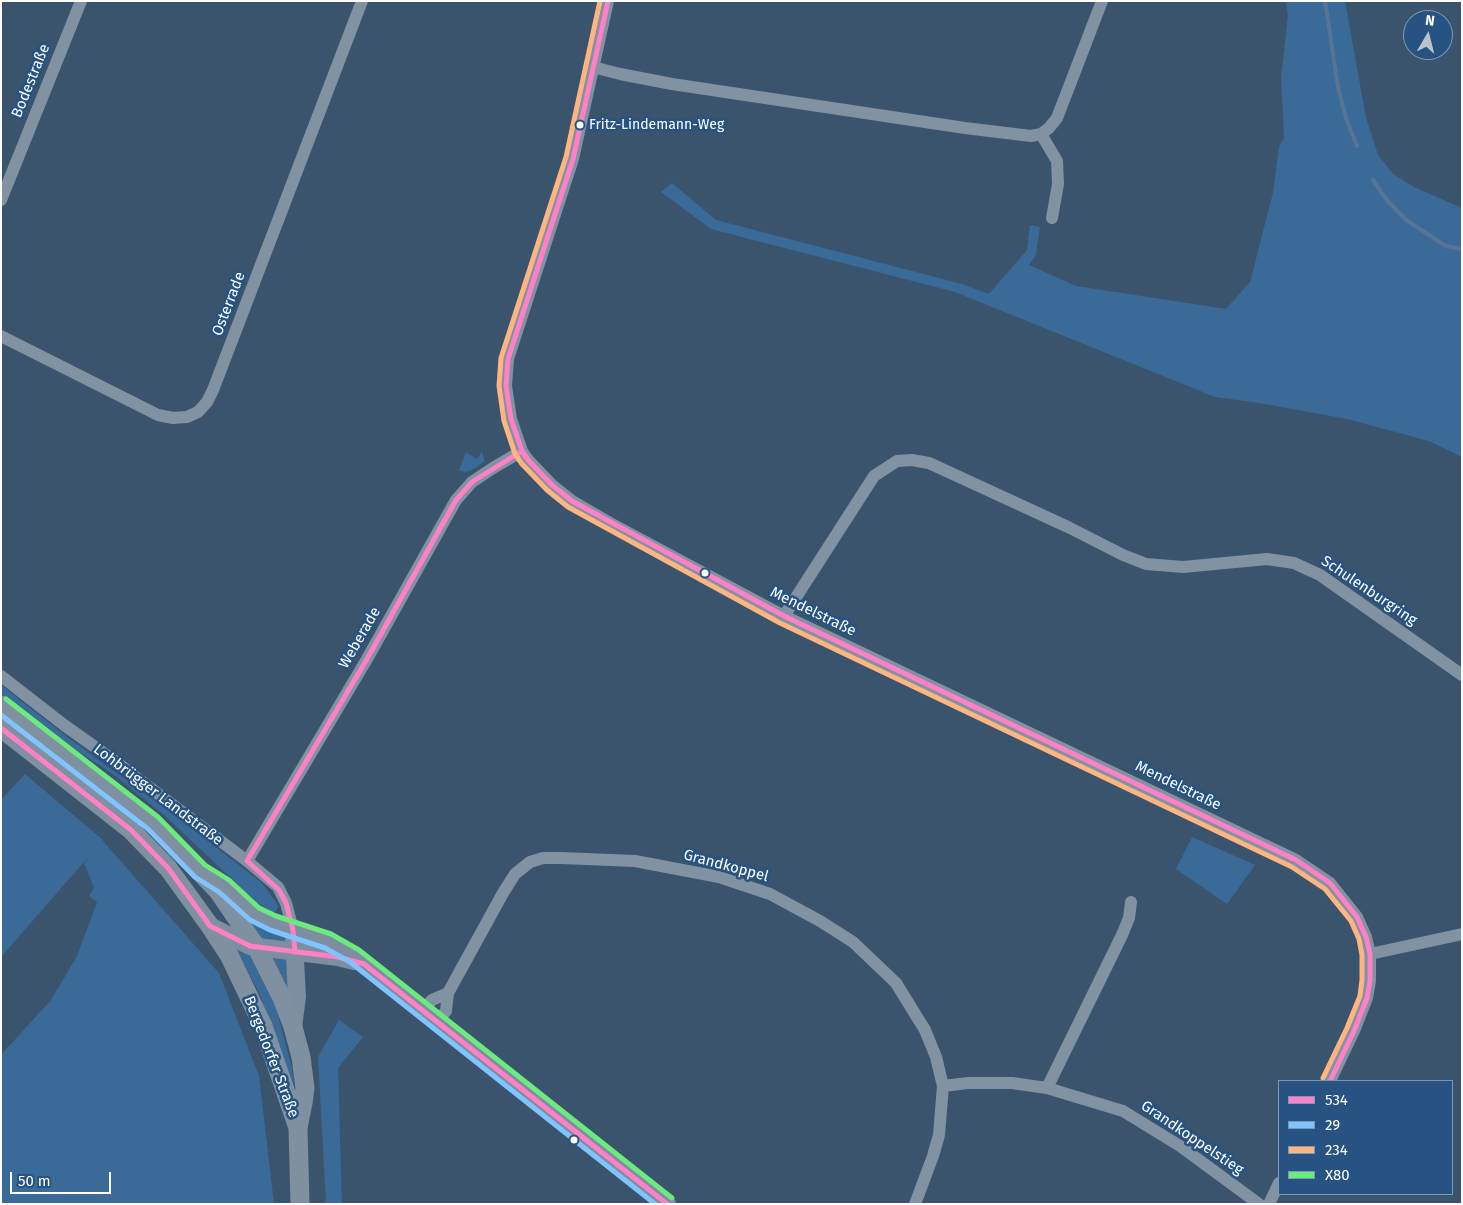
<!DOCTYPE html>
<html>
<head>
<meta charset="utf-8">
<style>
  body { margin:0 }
  #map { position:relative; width:1463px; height:1205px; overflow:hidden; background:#3b546d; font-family:"Fira Sans",sans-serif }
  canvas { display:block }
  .frame { position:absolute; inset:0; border:2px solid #fff; pointer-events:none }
  .legend { position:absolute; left:1278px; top:1080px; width:175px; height:115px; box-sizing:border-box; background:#265382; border:1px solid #7d98b4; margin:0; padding:6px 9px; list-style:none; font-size:15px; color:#fff }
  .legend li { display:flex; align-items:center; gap:10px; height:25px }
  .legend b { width:25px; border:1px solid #7d98b4 }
  .north { position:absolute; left:1403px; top:10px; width:50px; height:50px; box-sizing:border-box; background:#265382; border:1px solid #7d98b4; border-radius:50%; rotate:8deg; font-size:14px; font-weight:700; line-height:20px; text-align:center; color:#fff }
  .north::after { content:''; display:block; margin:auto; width:18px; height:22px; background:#bac3cc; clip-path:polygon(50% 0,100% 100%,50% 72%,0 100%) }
  .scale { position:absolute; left:10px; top:1172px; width:101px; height:22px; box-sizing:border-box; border:2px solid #fff; border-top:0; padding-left:6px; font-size:15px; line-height:18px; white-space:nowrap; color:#fff; -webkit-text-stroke:4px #265382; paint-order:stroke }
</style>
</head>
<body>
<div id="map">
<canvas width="1463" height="1205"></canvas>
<div class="frame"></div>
<ul class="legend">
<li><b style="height:6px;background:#ff80c5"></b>534</li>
<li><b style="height:6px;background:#80c4ff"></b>29</li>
<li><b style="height:6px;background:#ffb580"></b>234</li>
<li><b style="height:6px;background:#6cea7d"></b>X80</li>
</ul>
<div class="north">N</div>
<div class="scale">50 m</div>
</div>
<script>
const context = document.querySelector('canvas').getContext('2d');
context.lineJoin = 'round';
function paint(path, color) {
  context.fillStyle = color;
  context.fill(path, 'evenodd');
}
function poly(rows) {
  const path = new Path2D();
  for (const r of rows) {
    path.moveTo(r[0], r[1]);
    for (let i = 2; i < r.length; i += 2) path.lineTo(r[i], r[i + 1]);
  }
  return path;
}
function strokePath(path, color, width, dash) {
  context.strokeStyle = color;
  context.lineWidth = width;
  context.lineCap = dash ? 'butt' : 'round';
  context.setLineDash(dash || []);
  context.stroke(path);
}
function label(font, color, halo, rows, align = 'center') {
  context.font = font + ' "Fira Sans",sans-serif';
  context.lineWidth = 5;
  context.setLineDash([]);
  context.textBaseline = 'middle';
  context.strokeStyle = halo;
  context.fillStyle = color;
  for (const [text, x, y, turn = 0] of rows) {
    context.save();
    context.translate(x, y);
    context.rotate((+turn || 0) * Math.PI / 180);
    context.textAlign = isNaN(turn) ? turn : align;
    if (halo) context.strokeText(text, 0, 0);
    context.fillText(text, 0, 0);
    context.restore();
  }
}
paint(poly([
  [1286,1,1345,1,1366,118,1378,155,1393,174,1414,187,1462,208,1462,457,1429,441,1347,419,1259,403,1215,397,955,292,711,229,661,192,672,183,716,220,962,284,989,294,1027,250,1030,225,1040,227,1036,255,1029,265,1076,286,1226,309,1250,282,1273,193,1279,147,1284,138,1281,77,1288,16],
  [466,452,477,459,482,452,484,458,484,462,470,471,464,472,459,470],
  [1,685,70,739,177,817,261,882,276,902,278,907,276,911,272,914,265,910,164,815,113,774,62,741,1,694],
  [25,774,103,840,103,841,219,973,259,1076,274,1204,1,1204,1,1055,51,1000,77,956,97,902,89,896,94,888,84,863,91,854,1,957,1,800],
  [1192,837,1255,865,1227,904,1176,869],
  [252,920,285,937,285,942,263,942,251,922],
  [236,949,251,954,263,976,276,1008,292,1068,296,1101,267,1014,260,995],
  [274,957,286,959,287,977,291,995,273,960],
  [339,1020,363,1037,338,1068,342,1204,326,1204,318,1057]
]), '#3a6a98');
strokePath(poly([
  [1325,1,1338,87,1346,118,1357,146],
  [1373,180,1386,199,1406,220,1446,246,1462,249]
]), '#567494', 4);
strokePath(poly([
  [608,1,573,159,508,359,506,386,511,419,522,451,528,460,552,485,572,501,610,523,784,616,1296,860,1330,883,1357,917,1366,937,1370,954,1370,981,1367,998,1354,1031,1330,1081],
  [593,67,620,74,672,84,965,128,1031,136,1041,134,1049,128,1057,118,1102,1],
  [1041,134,1057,161,1058,184,1052,218],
  [1,200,81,1],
  [1,336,158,415,173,418,187,417,198,412,207,402,213,390,362,1],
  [784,616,874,476,897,461,912,460,929,463,1068,527,1123,555,1146,564,1183,567,1267,559,1294,563,1320,575,1462,675],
  [1,676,64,725,116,762,247,861,278,887,286,903,293,930],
  [247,861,367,659,456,500,472,482,493,468,522,451],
  [1370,954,1462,934],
  [423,1010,432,1000,448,993],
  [437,1022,446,1011,448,993,503,893,515,874,530,862,543,858,561,858,635,861,719,877,770,894,820,921,853,942,896,983,925,1030,936,1057,943,1086,939,1135,933,1156,915,1204],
  [943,1086,968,1083,1012,1083,1047,1088,1123,1111,1180,1146,1259,1204],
  [1047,1088,1122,935,1129,918,1131,902],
  [1269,1204,1279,1183]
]), '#8192a3', 12);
strokePath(poly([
  [211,878,224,886,255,914,273,923,328,941,354,956,667,1204],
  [210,926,250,946,338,957,354,961],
  [293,1027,297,997,294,941]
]), '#7c8e9f', 18);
strokePath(poly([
  [1,705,153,823,218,891,257,948,282,998,293,1027,301,1057,305,1088,303,1103,298,1128,300,1204],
  [1,728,131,830,168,868,210,926,229,955,263,1026,298,1128]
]), '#7f90a1', 19);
strokePath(poly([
  [608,1,573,159,508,359,506,386,511,419,522,451,528,460,552,485,572,501,784,616,1296,860,1330,883,1357,917,1366,937,1370,954,1370,981,1367,998,1354,1031,1330,1081],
  [1,728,131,830,168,868,210,926,250,946,338,957,364,964,667,1204],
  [295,952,293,930,286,903,279,890,247,861,367,659,456,500,472,482,522,451]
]), '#ff80c5', 5);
strokePath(poly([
  [1,715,148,829,195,877,219,892,250,920,270,930,325,948,350,962,655,1204]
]), '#80c4ff', 5);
strokePath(poly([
  [600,1,566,157,501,358,499,386,504,421,515,454,522,464,547,490,568,507,780,623,1292,867,1325,889,1351,921,1359,939,1362,955,1362,980,1360,996,1347,1028,1323,1078]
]), '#ffb580', 5);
strokePath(poly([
  [6,699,158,817,205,865,229,880,259,908,276,916,331,934,359,950,672,1198]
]), '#6cea7d', 5);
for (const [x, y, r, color] of [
  [580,125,4.5,"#fff"],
  [705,573,4.5,"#fff"],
  [574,1140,4.5,"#fff"]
]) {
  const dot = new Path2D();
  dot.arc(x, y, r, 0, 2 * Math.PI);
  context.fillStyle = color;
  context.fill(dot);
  strokePath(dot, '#265382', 2);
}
label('14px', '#fff', '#265382', [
  ["Fritz-Lindemann-Weg",589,125]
], 'left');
label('15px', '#fff', '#265382', [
  ["Bodestraße",31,81,-68],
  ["Osterrade",229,304,-69],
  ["Schulenburgring",1369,591,34],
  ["Mendelstraße",813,612,26],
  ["Weberade",360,638,-60],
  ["Mendelstraße",1178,786,26],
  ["Lohbrügger Landstraße",158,795,37],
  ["Grandkoppel",726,866,15],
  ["Bergedorfer Straße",271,1057,69],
  ["Grandkoppelstieg",1192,1138,34]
]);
</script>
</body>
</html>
